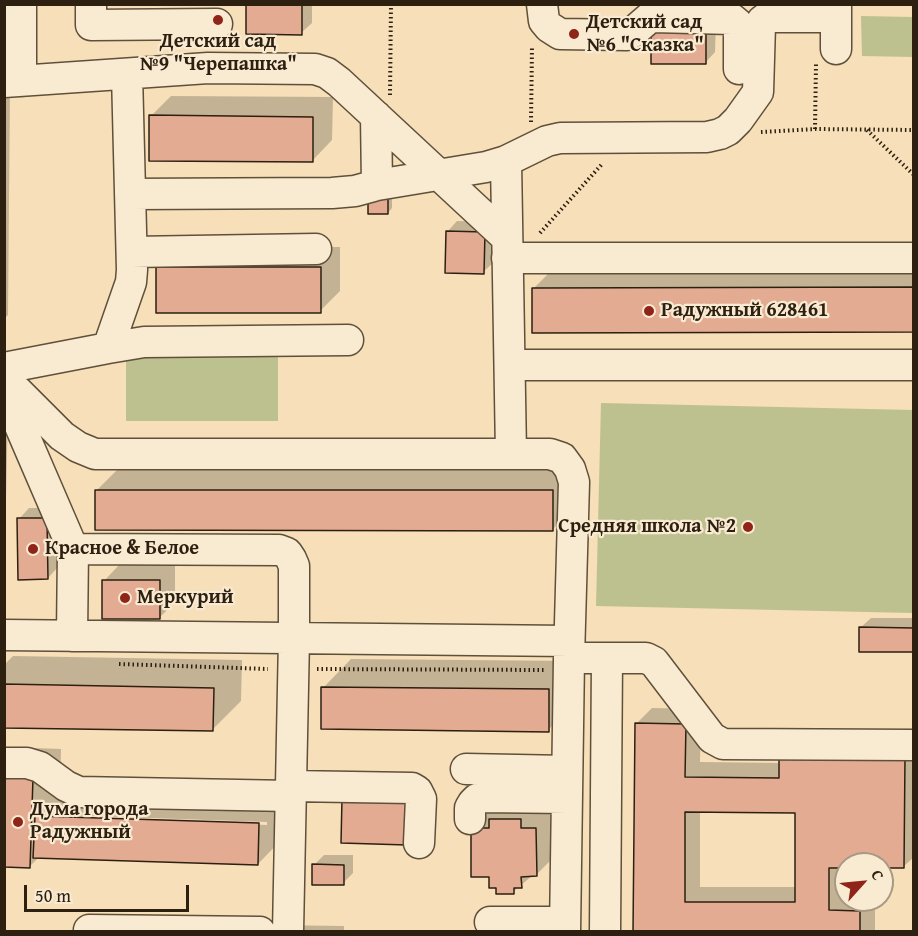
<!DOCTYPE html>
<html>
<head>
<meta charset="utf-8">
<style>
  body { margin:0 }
  #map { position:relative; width:918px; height:936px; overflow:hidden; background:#f6dfb9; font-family:"Gentium Book Plus",serif }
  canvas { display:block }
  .frame { position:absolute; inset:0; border:6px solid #2d2010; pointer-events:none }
  .north { position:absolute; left:834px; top:852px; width:60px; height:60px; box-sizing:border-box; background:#f9ead2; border:2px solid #a79984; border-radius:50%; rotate:63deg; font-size:16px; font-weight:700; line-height:24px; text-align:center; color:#2d2010 }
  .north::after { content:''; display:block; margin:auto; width:21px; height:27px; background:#8f2418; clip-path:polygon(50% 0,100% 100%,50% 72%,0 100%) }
  .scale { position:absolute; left:24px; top:885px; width:165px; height:27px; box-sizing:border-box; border:3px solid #2d2010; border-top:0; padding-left:8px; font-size:18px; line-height:21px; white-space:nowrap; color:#2d2010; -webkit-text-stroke:4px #f9ead2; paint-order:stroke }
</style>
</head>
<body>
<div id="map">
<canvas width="918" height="936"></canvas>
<div class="frame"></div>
<div class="north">С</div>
<div class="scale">50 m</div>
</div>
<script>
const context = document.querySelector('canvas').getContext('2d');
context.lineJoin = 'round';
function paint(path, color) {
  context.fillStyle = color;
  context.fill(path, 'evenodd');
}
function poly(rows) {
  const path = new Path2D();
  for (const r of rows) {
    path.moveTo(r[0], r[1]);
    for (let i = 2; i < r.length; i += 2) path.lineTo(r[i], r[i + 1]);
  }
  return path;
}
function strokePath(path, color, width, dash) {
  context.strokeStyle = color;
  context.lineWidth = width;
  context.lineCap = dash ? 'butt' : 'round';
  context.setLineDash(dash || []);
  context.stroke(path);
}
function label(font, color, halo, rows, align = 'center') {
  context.font = font + ' "Gentium Book Plus",serif';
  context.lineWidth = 4.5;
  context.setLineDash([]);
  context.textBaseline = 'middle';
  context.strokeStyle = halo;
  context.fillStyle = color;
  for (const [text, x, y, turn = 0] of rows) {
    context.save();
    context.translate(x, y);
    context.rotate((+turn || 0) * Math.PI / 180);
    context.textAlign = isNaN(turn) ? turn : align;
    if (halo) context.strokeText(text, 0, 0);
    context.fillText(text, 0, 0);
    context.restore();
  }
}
paint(poly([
  [861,16,913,17,913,57,862,56],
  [278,349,278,421,126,421,126,357],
  [601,403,913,410,913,613,596,606]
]), '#bdc18f');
paint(poly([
  [4,4,18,4,12,45,4,53],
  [248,4,312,4,312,23,301,33],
  [716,21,715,52,705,63,653,62],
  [4,86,10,86,8,315,4,319],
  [171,96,333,97,332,140,312,161,151,116],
  [392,193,392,208,388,213,370,213],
  [457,221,495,222,494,262,483,272,447,232],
  [178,247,340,247,340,291,320,311,157,268],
  [914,267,914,331,534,288,554,268],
  [4,364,9,364,4,589],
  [125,462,581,462,581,501,553,529,97,490],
  [29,508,57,508,58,567,48,578,19,519],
  [119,565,175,565,175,602,160,617,104,581],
  [871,618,914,618,914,651,860,628],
  [13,656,242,660,241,701,212,730,4,726,4,665],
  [351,659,577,661,577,701,548,730,323,688],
  [652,708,701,709,700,762,781,763,914,742,914,857,903,867,882,867,882,864,846,864,846,866,844,866,843,895,846,895,846,900,875,900,875,932,634,932,636,724],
  [700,811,797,811,796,887,700,887],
  [4,747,61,749,60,793,287,795,286,835,258,864,39,857,30,866,4,866],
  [62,815,267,822,267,825,62,818],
  [549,791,565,846,536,875,533,875,513,892,498,887,490,875,472,828,501,800],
  [324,855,353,855,353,873,343,883,314,865],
  [115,923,344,926,344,932,106,932]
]), '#0003');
const building = poly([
  [246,4,302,4,302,35,246,34,246,4],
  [651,30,706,30,706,64,651,64,651,30],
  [149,115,313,117,313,162,149,161,149,115],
  [368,197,388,197,388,214,368,214,368,197],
  [446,231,485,232,484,274,445,273,446,231],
  [156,267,321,267,321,313,156,313,156,267],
  [914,287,914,332,532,333,532,288,914,287],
  [95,490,553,490,553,531,95,530,95,490],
  [17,518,47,518,48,579,18,580,17,518],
  [102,580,160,580,160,619,102,619,102,580],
  [859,627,914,628,914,652,859,652,859,627],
  [4,684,214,688,213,731,4,728,4,684],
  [321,687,549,689,549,732,321,729,321,687],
  [635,723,686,724,685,777,779,778,779,756,905,757,904,868,882,868,882,864,846,864,846,868,829,868,829,910,860,911,860,932,633,932,635,723],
  [685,812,795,813,795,902,685,902,685,812],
  [4,777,33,778,30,868,4,867,4,777],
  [408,795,407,845,341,843,342,798,408,795],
  [35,816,259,823,258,865,33,858,35,816],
  [489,819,521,819,521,828,536,828,537,876,521,877,522,888,514,888,514,894,496,894,496,888,489,888,489,877,471,877,471,828,489,828,489,819],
  [312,864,344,865,344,885,312,885,312,864]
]);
paint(building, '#e4ab93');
strokePath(building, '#2d2010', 1.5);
const minor = poly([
  [91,4,91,25,217,24],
  [542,4,544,21,549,27,560,34,627,35,633,32,648,19,653,17,732,19,738,24,739,28,739,69],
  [836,49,836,4],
  [21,81,21,4],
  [4,82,208,68,315,69,327,73,339,82,507,238],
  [376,116,377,185],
  [506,161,511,454],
  [130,194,332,193,355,191,377,185,486,167,506,161,547,141,560,138,707,137,720,134,728,130,738,120,758,92,760,25,762,21,766,18,772,17,836,17],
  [132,252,316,249],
  [507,258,914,258],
  [108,348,131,282,132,270,127,74],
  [510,365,914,365],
  [4,368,108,348,144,342,348,340],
  [4,378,62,436,78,447,95,454,550,454,562,458,570,469,574,482,569,658,565,932],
  [4,389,73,549,72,636],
  [73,549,279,550,287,553,291,559,294,566,294,638,288,932],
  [4,635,569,641],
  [569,658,646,658,654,662,712,738,723,744,914,745],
  [4,763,27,763,40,767,66,786,79,792,291,796],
  [466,769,567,771],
  [291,786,412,788,417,791,421,799,419,843],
  [470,819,470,808,473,803,477,799,483,797,567,798],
  [490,922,565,922],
  [89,930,260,932],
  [605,932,607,658]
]);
strokePath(minor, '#5f503a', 33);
strokePath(poly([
  [390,95,391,4],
  [531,122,532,46],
  [815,129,816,63],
  [867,130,914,175],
  [761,132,815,129,914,130],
  [540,233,603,163],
  [119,664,268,669],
  [317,669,544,670]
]), '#2d2010', 4, [1.5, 3]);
strokePath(minor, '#f9ead2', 30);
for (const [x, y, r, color] of [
  [218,20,6,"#8f2418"],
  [574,34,6,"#8f2418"],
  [649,311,6,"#8f2418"],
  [748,527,6,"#8f2418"],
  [33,549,6,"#8f2418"],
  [125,598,6,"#8f2418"],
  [18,822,6,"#8f2418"]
]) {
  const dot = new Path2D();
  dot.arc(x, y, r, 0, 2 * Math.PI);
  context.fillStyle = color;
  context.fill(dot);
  strokePath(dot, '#f9ead2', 2);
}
label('bold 20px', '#2d2010', '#f9ead2', [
  ["Детский сад",586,23],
  ["№6 \"Сказка\"",586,46],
  ["Детский сад",218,42,"center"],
  ["№9 \"Черепашка\"",218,65,"center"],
  ["Радужный 628461",661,311],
  ["Средняя школа №2",736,527,"right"],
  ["Красное & Белое",45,549],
  ["Меркурий",137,598],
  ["Дума города",30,810],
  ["Радужный",30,833]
], 'left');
</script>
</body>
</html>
